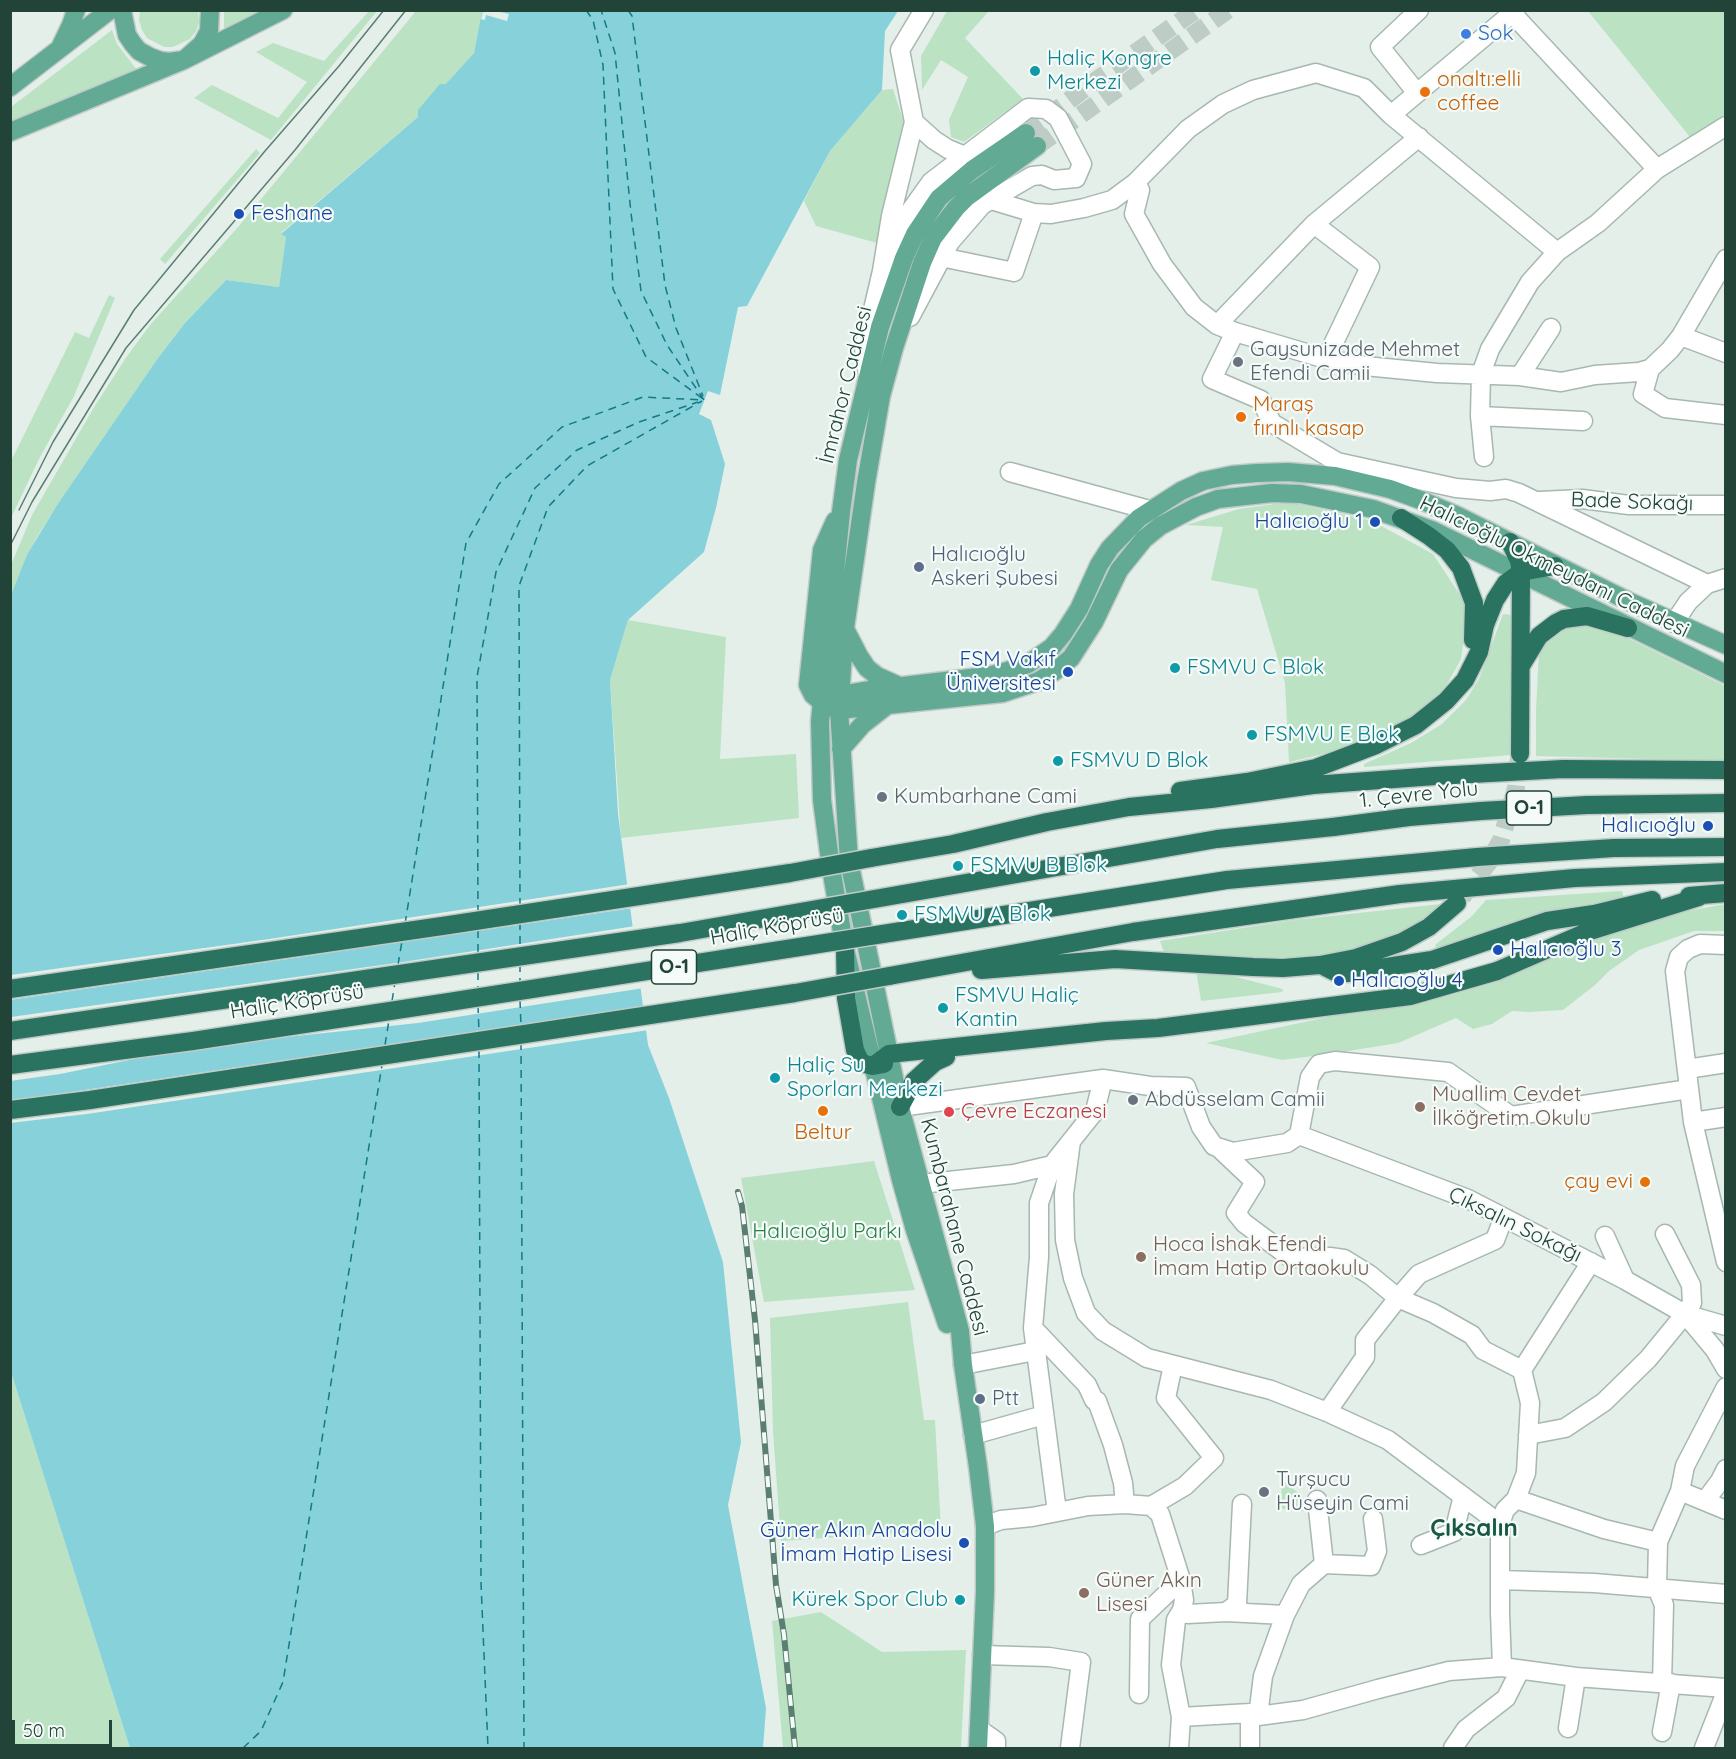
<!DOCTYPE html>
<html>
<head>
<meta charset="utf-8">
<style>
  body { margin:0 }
  #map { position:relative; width:1736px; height:1759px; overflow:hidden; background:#e4efe9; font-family:Quicksand,sans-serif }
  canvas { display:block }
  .frame { position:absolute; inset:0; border:12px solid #214338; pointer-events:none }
  .scale { position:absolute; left:12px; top:1720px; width:100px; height:27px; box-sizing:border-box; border:3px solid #214338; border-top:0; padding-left:8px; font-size:18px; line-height:21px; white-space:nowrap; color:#214338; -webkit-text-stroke:4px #f5fbf8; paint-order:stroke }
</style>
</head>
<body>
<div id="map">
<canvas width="1736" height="1759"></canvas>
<div class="frame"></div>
<div class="scale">50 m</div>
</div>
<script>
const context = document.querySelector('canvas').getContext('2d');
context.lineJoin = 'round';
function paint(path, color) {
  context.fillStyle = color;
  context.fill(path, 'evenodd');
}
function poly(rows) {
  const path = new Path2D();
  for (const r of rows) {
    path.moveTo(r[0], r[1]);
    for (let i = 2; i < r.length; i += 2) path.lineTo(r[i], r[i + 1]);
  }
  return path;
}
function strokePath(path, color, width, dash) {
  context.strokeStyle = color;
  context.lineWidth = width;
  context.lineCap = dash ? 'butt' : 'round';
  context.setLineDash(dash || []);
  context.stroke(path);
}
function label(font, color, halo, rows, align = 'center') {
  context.font = font + ' Quicksand,sans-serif';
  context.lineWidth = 4.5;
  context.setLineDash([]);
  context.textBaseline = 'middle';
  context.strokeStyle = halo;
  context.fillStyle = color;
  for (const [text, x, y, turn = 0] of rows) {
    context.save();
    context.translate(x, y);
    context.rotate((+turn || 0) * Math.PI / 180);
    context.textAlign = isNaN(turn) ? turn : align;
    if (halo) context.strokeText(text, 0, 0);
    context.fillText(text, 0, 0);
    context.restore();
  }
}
paint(poly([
  [198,10,199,22,196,31,190,39,173,47,164,47,147,38,142,30,139,20,140,11],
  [370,10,377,11,271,140,194,98,212,85,278,118,307,82,256,52,273,43,324,61],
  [224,11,266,11,224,29],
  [416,11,482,11,474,53,418,117,281,233,286,237,279,287,226,280,185,323,158,358,57,505,36,539,11,598,11,565,32,515,93,409,125,359,150,325,239,226],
  [947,11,989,11,965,38,1023,99,964,142,951,137,949,120,968,77,941,60,922,90,921,56],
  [1588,11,1725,11,1725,116,1690,137],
  [112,30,117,44,137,70,11,126,11,107],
  [893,89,905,126,877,243,816,226,804,201,830,151,882,90],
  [256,149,260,153,165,264,160,259],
  [109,295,115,298,74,396,39,459,11,518,11,461,75,332,89,338],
  [1289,502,1372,521,1433,554,1468,607,1461,659,1440,697,1401,725,1361,745,1289,762,1285,683,1257,589,1211,580,1223,527,1186,525,1239,509],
  [1503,614,1512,615,1511,755,1364,767,1364,764,1411,743,1442,724,1466,700,1479,679],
  [628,620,726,637,720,759,796,754,799,818,621,838,610,680],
  [1587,622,1603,626,1725,686,1725,761,1536,756,1536,710,1539,652,1546,642,1561,629],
  [1622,891,1624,898,1554,910,1437,949,1435,945,1472,916,1486,900],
  [1441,904,1426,917,1391,938,1366,948,1315,957,1261,958,1164,952,1160,941,1294,920],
  [1725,904,1725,931,1694,931,1639,950,1609,971,1595,985,1563,1010,1530,1012,1512,1011,1492,1024,1473,1029,1456,1018,1398,1043,1336,1053,1282,1060,1206,1043,1323,1018,1455,994,1602,935,1672,914],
  [1196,970,1228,975,1283,989,1282,992,1201,1001],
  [874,1161,915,1290,764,1302,741,1178],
  [908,1302,924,1420,935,1420,941,1530,781,1541,773,1432,770,1318],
  [11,1372,130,1748,11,1748],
  [1282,1479,1310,1504,1311,1512,1283,1509,1281,1507],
  [821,1612,882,1652,966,1650,961,1748,783,1748,772,1621]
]), '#bbe2c3');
paint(poly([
  [482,11,898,11,885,31,882,90,830,151,747,306,738,307,720,395,708,391,699,414,711,420,725,464,716,508,704,552,628,620,610,680,618,814,648,1045,669,1098,723,1262,741,1442,728,1505,766,1708,763,1748,130,1748,11,1372,10,598,27,555,57,505,158,358,185,323,226,280,279,287,286,237,281,234,418,117,418,110,440,84,446,84,474,53]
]), '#86d1da');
paint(poly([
  [483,11,496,11,509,14,507,21,486,15,485,20,481,19],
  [630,884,633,908,10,1000,11,975,269,939],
  [635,926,644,988,418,1023,194,1047,60,1074,10,1081,11,1017,403,962],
  [646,1006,649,1030,87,1114,10,1123,11,1101]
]), '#e4efe9');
strokePath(poly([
  [586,10,593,20,603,65,613,289,646,357,703,399],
  [628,10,632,16,665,285,676,328,703,396],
  [520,906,519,586,548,507,587,466,702,401],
  [478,913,477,677,496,572,535,488,577,450,639,422,698,402],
  [520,922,520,948],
  [405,924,466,543,499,484,562,427,643,397,704,400,667,345,641,291,631,213,615,53,601,10],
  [478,930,478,955],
  [520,964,520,984],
  [398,965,402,941],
  [478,972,478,988],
  [520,1000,521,1026],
  [392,1001,395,982],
  [478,1005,479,1033],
  [521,1042,524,1748],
  [385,1045,389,1020],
  [479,1050,481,1583,488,1748],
  [243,1748,261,1731,283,1682,382,1065]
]), '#137a87', 1.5, [8, 6]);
strokePath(poly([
  [1026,133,1088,86,1196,10],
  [1037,146,1228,10]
]), '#bdcdc6', 18, [18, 9]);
strokePath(poly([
  [1462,897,1489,862,1501,840,1516,788,1519,757]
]), '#bdcdc6', 18, [18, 9]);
const minor = poly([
  [1509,10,1657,169],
  [1417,93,1380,47,1419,10],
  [1391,115,1516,10],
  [914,122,934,140,948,149,965,156],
  [991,200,1034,213,1051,214,1084,208,1112,200,1135,183],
  [1314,224,1370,267,1326,359],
  [1557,252,1391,115,1364,88,1316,73,1253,90,1223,104,1188,129,1135,183,1140,190,1134,214,1162,264,1194,307,1217,325,1235,332,1326,359,1365,366,1437,373,1520,376,1561,382,1595,375,1639,372,1650,369,1670,350,1681,336,1726,259],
  [941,257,1014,272,1034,213],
  [882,271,906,217,931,182,1028,108,1046,109,1058,118,1082,164,1076,178,1054,180,1042,175,1032,176,982,205,950,242,910,317],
  [1217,325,1314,224,1419,137],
  [1235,332,1212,379,1261,400,1272,423,1337,462,1456,488,1490,491,1506,489,1519,493,1707,584,1688,602,1674,623],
  [1681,336,1726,353],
  [1650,369,1643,394,1665,408,1726,415],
  [868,376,864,348,882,271,891,216,914,122,900,50,924,10],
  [1520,376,1551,328],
  [1480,416,1484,457],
  [1583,421,1480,416,1481,374,1490,349,1530,282,1557,252,1598,223,1657,169,1726,126],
  [1010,472,1149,510],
  [1539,501,1582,499,1629,505,1726,505],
  [1707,584,1726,578],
  [1726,945,1700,944,1688,949,1679,957,1675,971,1693,1122,1726,1262],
  [1687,1069,1726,1063],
  [900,1107,1103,1079],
  [1693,1122,1726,1117],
  [1299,1135,1468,1199,1625,1280,1685,1314,1726,1326],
  [1299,1135,1310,1077,1319,1064,1335,1061,1448,1072,1511,1116,1689,1089],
  [1071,1141,1064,1194,1065,1240,1073,1278,1086,1313,1103,1331,1147,1358,1271,1390,1327,1412,1388,1440,1500,1524],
  [1219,1148,1255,1182,1236,1213,1244,1223,1291,1258,1330,1257,1344,1259,1370,1275,1398,1298,1433,1313,1472,1335,1483,1350,1522,1370],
  [920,1184,1014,1174,1052,1165],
  [1605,1236,1625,1280],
  [1685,1314,1715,1350,1726,1369],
  [1033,1328,1087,1385,1094,1400,1097,1401,1113,1445,1123,1483,1125,1504],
  [963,1365,1035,1351],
  [1522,1370,1591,1262],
  [1327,1412,1365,1357,1365,1340,1398,1298,1419,1274,1495,1240,1503,1219],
  [973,1435,1044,1415],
  [1528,1435,1565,1428,1604,1402,1648,1359,1685,1314,1692,1303,1691,1285,1665,1234],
  [1680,1491,1726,1510],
  [1516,1499,1604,1529,1658,1542],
  [1317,1500,1324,1564],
  [1705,1501,1720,1481,1726,1469],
  [1151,1506,1185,1486,1214,1458,1166,1398,1173,1365],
  [1057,1512,1033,1328,1039,1257,1039,1203,1052,1165,1095,1111,1103,1079,1150,1086,1186,1087,1201,1127,1214,1146,1233,1152,1287,1143,1299,1135],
  [985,1526,1001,1520,1032,1517,1088,1506,1125,1504,1151,1506,1160,1514,1181,1580,1184,1600,1182,1610,1176,1620,1171,1665,1181,1717,1179,1748],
  [1421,1545,1454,1532,1463,1496],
  [1501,1580,1594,1583,1726,1594],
  [1182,1610,1188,1614,1226,1612,1237,1604,1242,1504],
  [1226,1612,1285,1615],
  [982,1655,1049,1657,1081,1662,1070,1748],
  [1502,1667,1500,1613,1500,1524,1505,1510,1516,1499,1526,1473,1530,1403,1522,1370],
  [1662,1684,1664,1605,1657,1588,1658,1542,1680,1491,1685,1466,1726,1387],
  [1139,1694,1140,1619,1181,1580],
  [1250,1713,1258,1716,1303,1710,1378,1689,1449,1671,1502,1667,1576,1677,1726,1688],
  [1258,1716,1263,1676,1285,1615,1301,1584,1324,1564,1371,1566,1377,1551,1373,1519],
  [1181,1717,1250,1713,1250,1748],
  [1568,1728,1576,1677],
  [979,1729,996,1741,996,1748],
  [1662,1732,1671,1683],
  [1453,1748,1466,1729,1506,1698,1520,1670],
  [1704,1748,1726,1692]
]);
const major = poly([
  [122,10,127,35,133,44,139,51,150,57,161,61,169,62,184,60,202,44,209,31,210,10],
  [60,48,71,25,76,10],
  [10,87,110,10],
  [10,132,184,60,283,10],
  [835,521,822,550,808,685,813,695,826,706,839,710,1003,693,1039,681,1055,671,1071,658,1094,622,1119,570,1144,539,1160,526,1196,507,1218,499,1272,493,1301,494,1373,509,1434,531,1726,674],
  [845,629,859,656,867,668,877,676,897,685],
  [829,699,840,695,869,690,987,676,1001,673,1028,664,1052,647,1063,634,1079,609,1099,565,1110,548,1139,518,1181,491,1203,481,1232,475,1257,473,1288,472,1335,476,1390,489,1423,501,1458,516,1628,601,1726,645],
  [841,749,862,725,885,707],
  [947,1324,915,1230,901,1180,845,949,831,868,822,800,820,721,841,512,848,460,880,327,904,258,915,234,939,198,972,170,1026,133],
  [978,1748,985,1592,985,1526,978,1467,963,1365,960,1331,900,1107,849,861,839,710,845,628,866,483,881,396,894,348,922,263,933,238,956,208,967,197,1037,146]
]);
const highway = poly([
  [1401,518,1429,536,1447,550,1461,568,1474,603,1473,640],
  [1510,542,1519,561,1521,572,1520,754],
  [1522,664,1539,636,1556,623,1564,619,1587,616,1628,628],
  [1180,791,1247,782,1316,768,1376,745,1416,725,1446,701,1465,680,1479,652,1485,625,1495,600,1506,583,1521,572,1555,566],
  [1333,827,1409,817,1481,811,1587,805,1726,803],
  [871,858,953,844,1047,822,1129,807,1211,799,1313,785,1435,776,1563,769,1726,770],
  [1337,870,1477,857,1614,848,1726,847],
  [1689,896,1726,893],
  [845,949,846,998,855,1050,860,1061,865,1064,873,1066,884,1064],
  [1325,967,1335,972,1348,973,1432,960,1547,921,1594,914,1652,900],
  [981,970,1115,959,1253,967,1283,968,1320,965,1356,958,1402,942,1429,927,1457,903],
  [889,976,1133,932,1400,894,1575,878,1726,872],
  [873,1066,889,1054,1106,1031,1158,1028,1410,996,1497,971,1587,932,1699,897],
  [900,1107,914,1081,935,1062,946,1057],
  [10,1110,90,1100,795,993]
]);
strokePath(minor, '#a6b8b0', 21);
strokePath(major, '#c1cac7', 21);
strokePath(highway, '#c1cac7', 21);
strokePath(minor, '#fff', 18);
strokePath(major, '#63aa94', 18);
strokePath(highway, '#297360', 18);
strokePath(poly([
  [19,510,53,442,134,310,265,151,339,66,384,10],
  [10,546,32,502,126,348,295,150,406,10]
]), '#5b7e73', 1.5);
const rail = poly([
  [738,1192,742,1206,755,1320,776,1585,784,1635,795,1748]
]);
strokePath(rail, '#5b7e73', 6);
strokePath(rail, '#f5fbf8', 4, [11]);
const highwayBridge = poly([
  [10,989,449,925,790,873,871,858],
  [795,993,889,976],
  [10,1031,680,933,1217,839,1333,827],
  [10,1065,193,1041,449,1002,1227,880,1337,870]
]);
strokePath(highwayBridge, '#c1cac7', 21, []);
strokePath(highwayBridge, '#297360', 18);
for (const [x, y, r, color] of [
  [1466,34,6,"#3f7fe0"],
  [1035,71,6,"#0f9aa8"],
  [1425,92,6,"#e8710a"],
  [239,214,6,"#1a4fb4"],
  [1238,362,6,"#6b7280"],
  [1241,417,6,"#e8710a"],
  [1375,522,6,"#1a4fb4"],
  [919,567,6,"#5c6f8a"],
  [1175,668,6,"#0f9aa8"],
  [1068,672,6,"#1a4fb4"],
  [1252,735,6,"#0f9aa8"],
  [1058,761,6,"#0f9aa8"],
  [882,797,6,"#6b7280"],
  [1708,826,6,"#1a4fb4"],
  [958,866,6,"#0f9aa8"],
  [902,915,6,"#0f9aa8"],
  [1498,950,6,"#1a4fb4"],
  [1339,981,6,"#1a4fb4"],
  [943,1008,6,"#0f9aa8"],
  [775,1078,6,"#0f9aa8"],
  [1133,1100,6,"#6b7280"],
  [1420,1107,6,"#8d6e63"],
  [823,1111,6,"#e8710a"],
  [949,1112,6,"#e0444e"],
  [1645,1182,6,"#e8710a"],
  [1141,1257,6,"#8d6e63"],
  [980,1399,6,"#5c6f8a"],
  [1264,1492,6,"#6b7280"],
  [964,1543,6,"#1a4fb4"],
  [1084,1593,6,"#8d6e63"],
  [960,1600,6,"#0f9aa8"]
]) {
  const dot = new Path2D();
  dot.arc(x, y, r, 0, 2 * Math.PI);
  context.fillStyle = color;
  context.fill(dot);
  strokePath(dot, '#f5fbf8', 2);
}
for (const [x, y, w] of [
  [1529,808,45],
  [674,967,45]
]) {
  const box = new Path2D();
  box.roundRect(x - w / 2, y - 17, w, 34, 4.5);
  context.fillStyle = '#f5fbf8';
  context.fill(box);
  strokePath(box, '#214338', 1.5);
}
label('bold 20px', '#214338', null, [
  ["O-1",1529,808],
  ["O-1",674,967]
]);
label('21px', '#366cbe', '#f5fbf8', [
  ["Sok",1478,34]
], 'left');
label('21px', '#0d838f', '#f5fbf8', [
  ["Haliç Kongre",1047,59],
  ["Merkezi",1047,83],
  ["FSMVU C Blok",1187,668],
  ["FSMVU E Blok",1264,735],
  ["FSMVU D Blok",1070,761],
  ["FSMVU B Blok",970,866],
  ["FSMVU A Blok",914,915],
  ["FSMVU Haliç",955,996],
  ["Kantin",955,1020],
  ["Haliç Su",787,1066],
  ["Sporları Merkezi",787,1090],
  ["Kürek Spor Club",948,1600,"right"]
], 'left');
label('21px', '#c56008', '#f5fbf8', [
  ["onaltı:elli",1437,80],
  ["coffee",1437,104],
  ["Maraş",1253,405],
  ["fırınlı kasap",1253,429],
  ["Beltur",823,1133,"center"],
  ["çay evi",1633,1182,"right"]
], 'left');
label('21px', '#164399', '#f5fbf8', [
  ["Feshane",251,214,"left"],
  ["Halıcıoğlu 1",1363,522],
  ["FSM Vakıf",1056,660],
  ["Üniversitesi",1056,684],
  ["Halıcıoğlu",1696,826],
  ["Halıcıoğlu 3",1510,950,"left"],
  ["Halıcıoğlu 4",1351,981,"left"],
  ["Güner Akın Anadolu",952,1531],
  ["İmam Hatip Lisesi",952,1555]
], 'right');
label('21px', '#5b616d', '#f5fbf8', [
  ["Gaysunizade Mehmet",1250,350],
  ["Efendi Camii",1250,374],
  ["Kumbarhane Cami",894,797],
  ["Abdüsselam Camii",1145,1100],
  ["Turşucu",1276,1480],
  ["Hüseyin Cami",1276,1504]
], 'left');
label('21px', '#214338', '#f5fbf8', [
  ["İmrahor Caddesi",846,385,-76],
  ["Bade Sokağı",1632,502,2],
  ["Halıcıoğlu Okmeydanı Caddesi",1554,567,26],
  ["1. Çevre Yolu",1419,795,-6],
  ["Haliç Köprüsü",777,927,-10],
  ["Haliç Köprüsü",297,1002,-9],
  ["Çıksalın Sokağı",1515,1225,26],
  ["Kumbarahane Caddesi",954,1227,76]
]);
label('21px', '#4e5e75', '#f5fbf8', [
  ["Halıcıoğlu",931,555],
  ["Askeri Şubesi",931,579],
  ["Ptt",992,1399]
], 'left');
label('21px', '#785e54', '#f5fbf8', [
  ["Muallim Cevdet",1432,1095],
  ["İlköğretim Okulu",1432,1119],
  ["Hoca İshak Efendi",1153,1245],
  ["İmam Hatip Ortaokulu",1153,1269],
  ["Güner Akın",1096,1581],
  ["Lisesi",1096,1605]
], 'left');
label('21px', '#be3a42', '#f5fbf8', [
  ["Çevre Eczanesi",961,1112]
], 'left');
label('21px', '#267f44', '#f5fbf8', [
  ["Halıcıoğlu Parkı",827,1232]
]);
label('bold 24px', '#1a5846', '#f5fbf8', [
  ["Çıksalın",1474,1529]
]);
</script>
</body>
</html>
